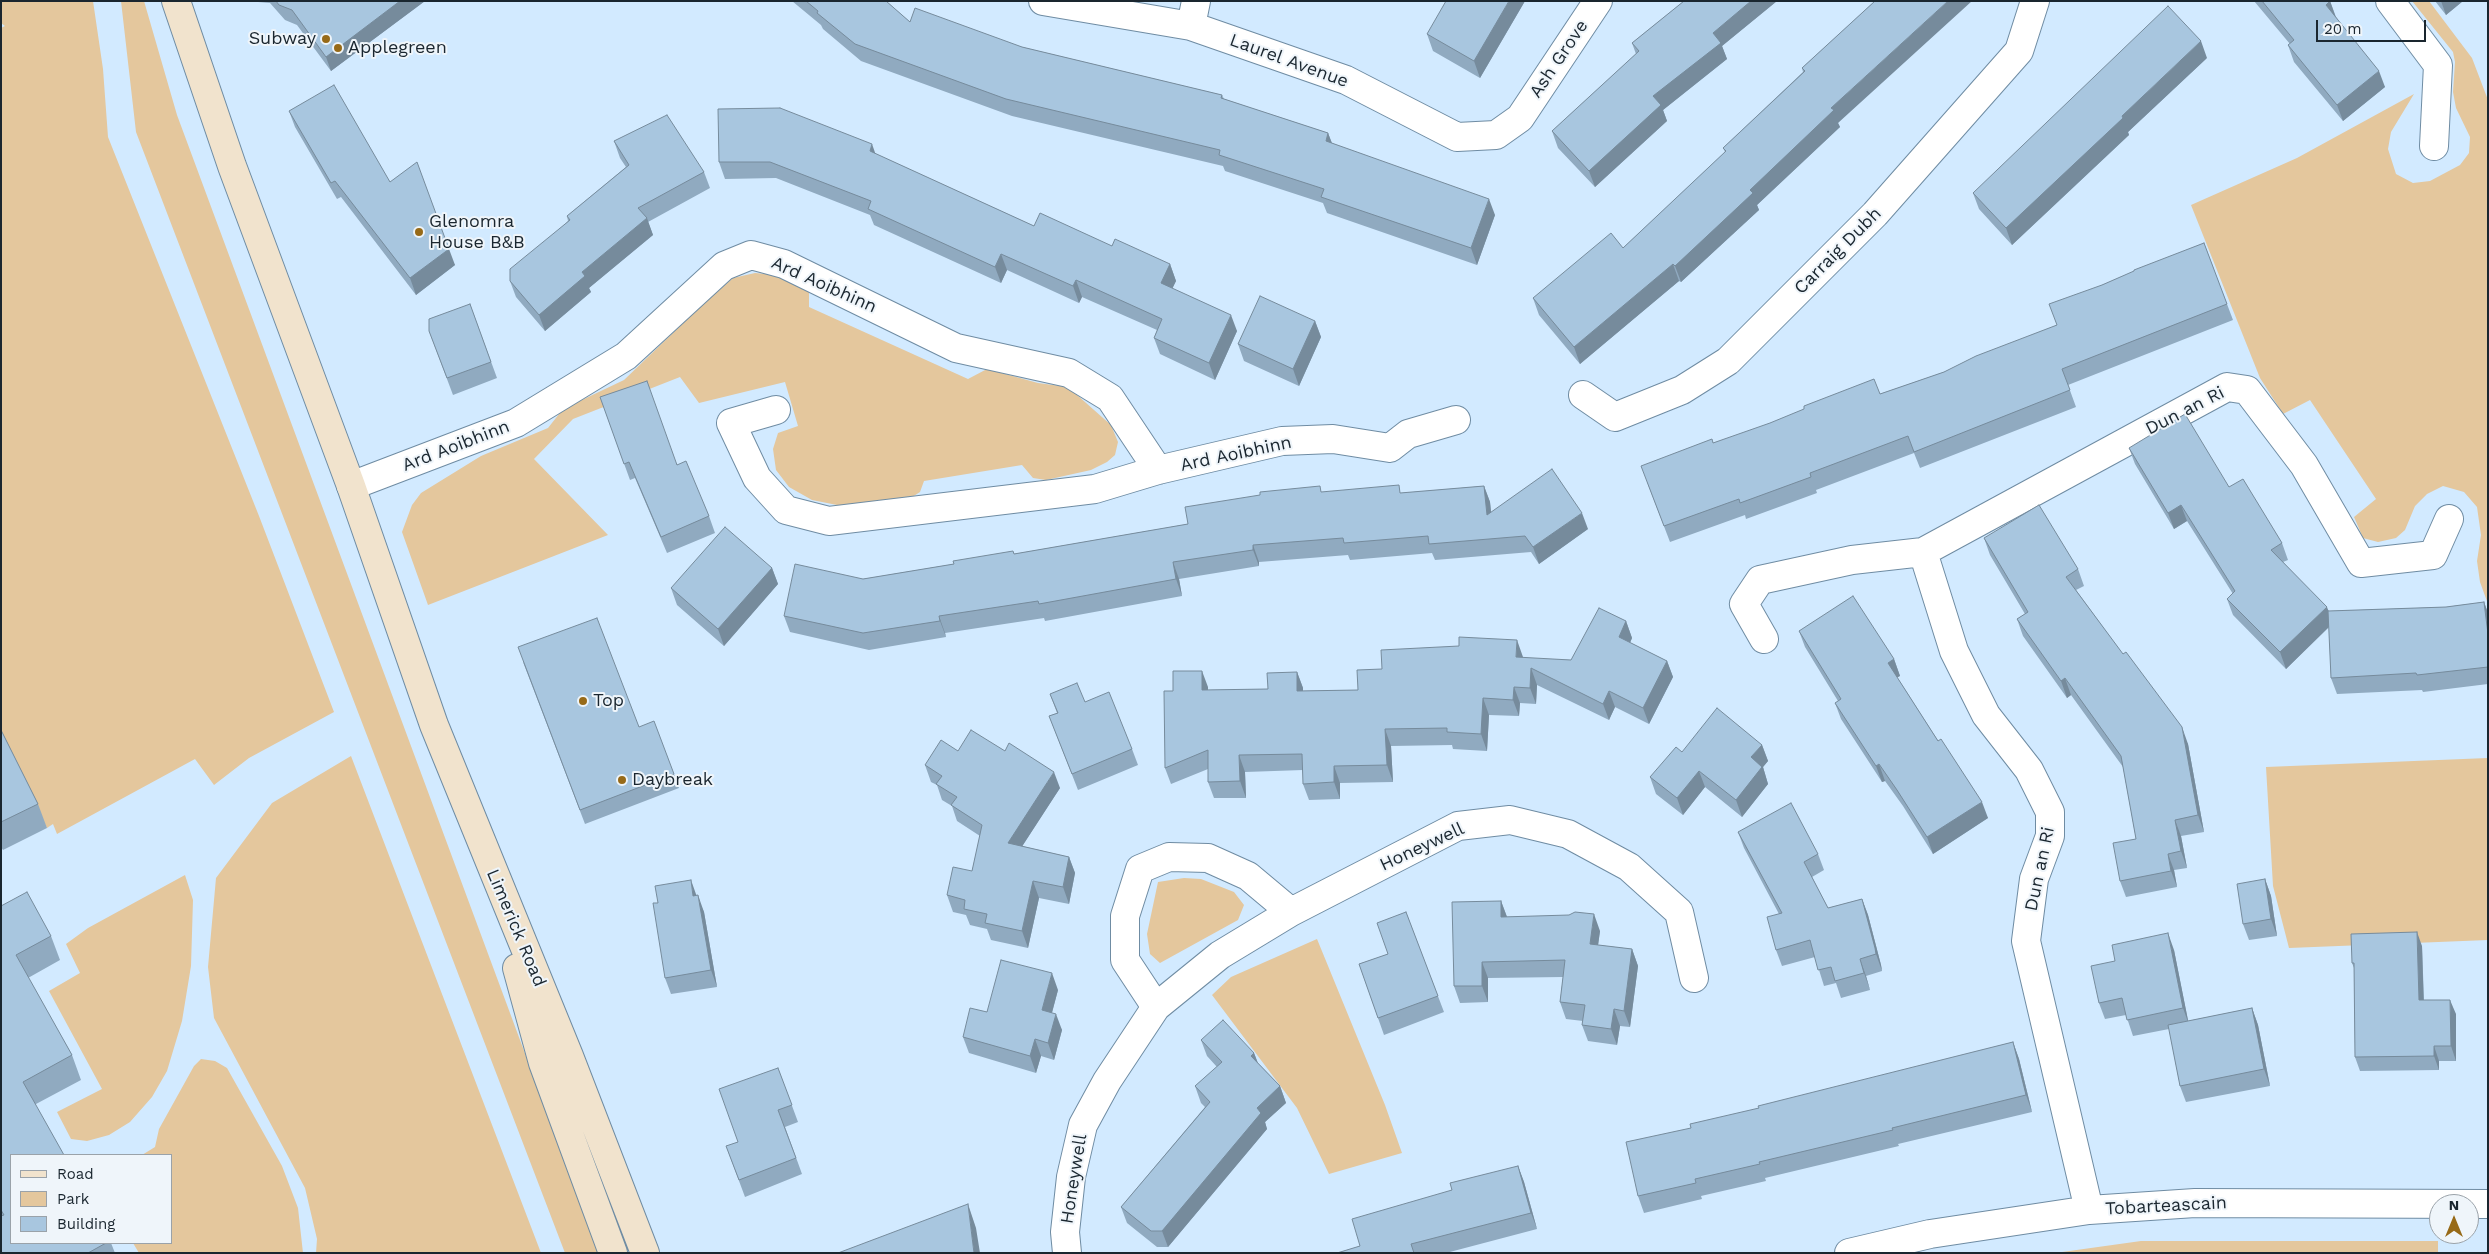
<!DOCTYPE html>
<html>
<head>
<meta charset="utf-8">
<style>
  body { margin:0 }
  #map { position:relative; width:2489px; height:1254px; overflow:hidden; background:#d2eaff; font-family:"Work Sans",sans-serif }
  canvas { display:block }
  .frame { position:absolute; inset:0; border:2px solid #1a262f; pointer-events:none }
  .legend { position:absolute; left:10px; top:1154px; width:162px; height:90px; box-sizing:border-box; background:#eff5fa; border:1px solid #9aa2a9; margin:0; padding:6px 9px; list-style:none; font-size:15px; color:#1a262f }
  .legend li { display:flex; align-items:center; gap:10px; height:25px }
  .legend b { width:25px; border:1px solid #9aa2a9 }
  .north { position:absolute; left:2429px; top:1194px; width:50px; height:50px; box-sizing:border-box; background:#eff5fa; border:1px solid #9aa2a9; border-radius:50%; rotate:0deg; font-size:14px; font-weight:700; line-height:20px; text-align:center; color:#1a262f }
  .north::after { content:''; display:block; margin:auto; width:18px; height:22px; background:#976a18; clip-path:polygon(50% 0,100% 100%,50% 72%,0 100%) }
  .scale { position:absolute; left:2316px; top:20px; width:110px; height:22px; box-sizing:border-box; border:2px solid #1a262f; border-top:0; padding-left:6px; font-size:15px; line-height:18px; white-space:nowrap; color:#1a262f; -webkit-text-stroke:4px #eff5fa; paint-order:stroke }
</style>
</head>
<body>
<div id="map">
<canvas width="2489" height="1254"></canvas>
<div class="frame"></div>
<ul class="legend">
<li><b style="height:6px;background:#f1e3cd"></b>Road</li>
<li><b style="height:14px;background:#e4c79d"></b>Park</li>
<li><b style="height:14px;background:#a8c6df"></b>Building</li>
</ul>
<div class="north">N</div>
<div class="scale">20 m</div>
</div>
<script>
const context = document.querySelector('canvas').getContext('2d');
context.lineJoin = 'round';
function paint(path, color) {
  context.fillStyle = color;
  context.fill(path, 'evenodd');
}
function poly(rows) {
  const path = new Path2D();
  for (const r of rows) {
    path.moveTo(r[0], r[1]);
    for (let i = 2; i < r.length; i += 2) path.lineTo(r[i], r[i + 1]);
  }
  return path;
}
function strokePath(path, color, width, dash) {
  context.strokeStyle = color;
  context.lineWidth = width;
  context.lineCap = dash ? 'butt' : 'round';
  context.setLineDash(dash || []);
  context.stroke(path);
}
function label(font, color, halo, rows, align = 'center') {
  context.font = font + ' "Work Sans",sans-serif';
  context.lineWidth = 4;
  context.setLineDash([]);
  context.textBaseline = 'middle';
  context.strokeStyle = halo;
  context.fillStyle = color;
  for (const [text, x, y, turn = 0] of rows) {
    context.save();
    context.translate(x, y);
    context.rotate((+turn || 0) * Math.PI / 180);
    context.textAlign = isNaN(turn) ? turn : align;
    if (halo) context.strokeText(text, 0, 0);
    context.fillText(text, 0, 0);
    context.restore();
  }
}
paint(poly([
  [1,1,93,1,103,69,108,137,259,516,334,712,249,758,214,785,195,759,57,834,53,824,47,828,1,737,1,28,5,26,1,23],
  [121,1,144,1,177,115,599,1253,565,1253,136,132],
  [2412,1,2429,1,2472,58,2488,100,2488,604,2480,582,2477,561,2481,535,2477,507,2464,492,2443,486,2427,494,2415,506,2405,530,2396,538,2378,542,2363,538,2354,517,2376,499,2310,400,2283,414,2260,378,2191,205,2297,158,2414,94,2391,132,2388,149,2396,174,2413,183,2430,181,2460,165,2469,153,2470,137,2456,108,2453,92,2455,62,2453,52],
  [755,273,777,275,809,289,809,307,968,379,987,369,1038,383,1068,387,1111,425,1118,442,1115,455,1107,462,1091,470,1046,480,1033,478,1022,465,924,481,920,492,909,499,842,506,812,500,789,487,776,470,773,449,778,433,798,426,785,382,699,403,680,377,573,419,534,459,608,535,428,605,402,532,412,505,421,493,481,456,548,428,563,409,624,380,703,304,733,278],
  [351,756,541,1253,316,1253,317,1239,305,1188,214,1018,208,967,216,878,272,803],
  [2488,758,2488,940,2289,948,2273,886,2266,767],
  [185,875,193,900,191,966,182,1021,167,1071,152,1097,130,1122,109,1135,87,1141,71,1139,57,1112,102,1089,49,991,80,973,66,944,88,928],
  [1184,878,1201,879,1234,892,1244,905,1238,920,1160,963,1150,954,1147,934,1158,882],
  [1317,939,1385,1105,1402,1153,1329,1174,1297,1108,1212,995,1231,977],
  [201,1059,215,1061,227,1068,282,1166,298,1208,303,1253,139,1253,133,1243,171,1243,171,1155,142,1155,155,1147,159,1129,194,1066],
  [2141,1241,2438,1241,2438,1253,2055,1253]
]), '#e4c79d');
const minor = poly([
  [1043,1,1191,26,1346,80,1457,137,1496,135,1520,118,1598,1],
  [2390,1,2438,65,2434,146],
  [1191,26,1196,1],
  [1583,395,1615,417,1682,390,1728,361,1875,214,2019,51,2035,1],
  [776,410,731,423,757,478,786,510,829,521,1095,489,1158,470,1282,441,1333,439,1390,448,1408,434,1456,420],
  [351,486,516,423,626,356,724,266,751,255,784,264,956,348,1069,373,1110,398,1158,470],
  [1764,639,1744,604,1760,580,1852,560,1923,552],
  [1156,1007,1220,955,1291,912],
  [2089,1210,2026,941,2034,879,2050,836,2050,812,2029,770,1986,715,1954,651,1923,552,2227,387,2247,390,2304,465,2361,563,2433,555,2449,519],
  [1067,1253,1065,1232,1071,1177,1083,1125,1107,1081,1156,1007,1125,960,1125,916,1140,869,1169,857,1208,858,1248,876,1291,912,1458,826,1510,820,1568,834,1629,867,1679,912,1694,978],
  [1849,1253,1930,1234,2089,1210,2195,1203,2488,1204]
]);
const secondary = poly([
  [176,1,232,166,351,486,434,725,569,1056,645,1253],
  [517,968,543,1063,613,1253]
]);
strokePath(minor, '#6f8ca3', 30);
strokePath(secondary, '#6f8ca3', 30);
strokePath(minor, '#fff', 28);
strokePath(secondary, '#f1e3cd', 28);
paint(poly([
  [246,1,425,1,331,71,297,25,285,20,270,3],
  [792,1,886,1,910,22,1022,47,1222,95,1224,99,1328,133,1332,143,1495,215,1477,265,1327,213,1323,203,1225,171,1223,166,1012,116,861,61,823,29,821,25],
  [1525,1,1480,78,1433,51,1427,34],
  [1684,1,1777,1,1722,46,1727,59,1663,110,1667,121,1595,187,1558,148,1552,131,1636,54,1632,43],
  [1875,1,1838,123,1840,127,1757,205,1759,210,1681,282,1679,281,1580,364,1539,315,1533,298,1623,248,1725,152,1723,148,1803,72,1802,68],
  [2254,1,2330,1,2336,17,2385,87,2343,121,2294,62,2288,45,2290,44],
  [2435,1,2463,1,2446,15],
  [2207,58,2128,132,2129,135,2012,245,1979,209,1973,193],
  [289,111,390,182,455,265,416,295,341,197,337,199,295,127],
  [614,141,704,172,710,188,648,222,653,235,589,288,591,292,545,331,516,297,510,281,568,221,567,216,626,167,620,158],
  [876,154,1034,226,1112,246,1170,264,1176,281,1172,288,1237,331,1215,380,1160,354,1154,338,1157,330,1082,297,1079,303,1007,270,1001,283,874,225,870,215,776,178,725,179,719,162],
  [2204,243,2233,320,2068,385,2076,407,1920,468,1914,453,1816,490,1817,493,1746,519,1745,515,1670,542,1647,482,1713,443,1880,394,1944,372,2057,325,2102,285],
  [470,304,497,378,453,395,429,331],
  [1315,321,1321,337,1299,386,1244,361,1238,344],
  [600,397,677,464,709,516,715,533,667,553,635,478,630,480],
  [2129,448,2229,487,2282,543,2288,560,2283,562,2329,611,2446,607,2484,602,2488,613,2488,684,2423,692,2422,690,2337,694,2331,678,2329,627,2286,669,2233,615,2227,599,2233,594,2187,521,2174,529,2135,464],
  [1484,486,1490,502,1491,512,1588,529,1539,564,1531,552,1435,560,1432,553,1350,560,1348,555,1259,562,1259,566,1179,579,1182,596,1045,621,1044,618,945,633,946,637,869,650,790,632,784,616,863,579,1014,554,1188,524,1322,492,1402,493],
  [1984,538,2078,569,2084,586,2076,590,2188,744,2204,832,2181,836,2187,868,2174,870,2177,887,2126,897,2120,881,2136,839,2123,767,2071,695,2067,698,2023,636,2017,619,2025,614,1990,555],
  [772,568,778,584,724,646,677,605,671,588],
  [1626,621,1632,638,1630,643,1667,661,1673,677,1649,724,1615,707,1609,720,1537,685,1536,704,1520,703,1519,716,1489,715,1487,751,1453,749,1452,745,1391,746,1393,782,1340,783,1340,799,1309,800,1303,784,1303,770,1245,772,1246,798,1214,798,1208,782,1208,769,1171,784,1165,768,1173,691,1208,687,1208,690,1268,689,1297,672,1303,688,1303,691,1358,690,1382,669,1523,657,1523,658,1571,660],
  [1799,631,1894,659,1900,676,1897,677,1988,818,1933,854,1903,806,1885,781,1882,782,1841,719,1835,703,1838,701,1805,647],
  [523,662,639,727,674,774,679,788,585,824],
  [1050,694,1085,702,1132,749,1138,765,1078,790,1049,716,1057,713],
  [1,730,38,804,47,828,3,850,1,847],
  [1762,745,1768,761,1763,767,1768,784,1742,817,1705,787,1683,815,1656,794,1650,777,1682,752],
  [958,751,1060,788,1022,846,1069,857,1075,873,1069,904,1039,898,1028,948,991,940,987,929,970,925,966,915,953,912,947,895,972,871,980,836,957,821,952,806,942,800,937,785,931,782,925,765],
  [1738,832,1818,854,1824,870,1812,877,1828,908,1862,899,1868,915,1881,965,1882,971,1866,976,1870,990,1841,998,1836,983,1824,986,1815,957,1782,966,1776,950,1779,914,1744,848],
  [2265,879,2271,896,2277,936,2249,940,2243,924],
  [696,896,704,912,717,987,671,994,665,978],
  [1501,901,1507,917,1600,931,1598,945,1632,949,1638,966,1630,1027,1620,1026,1617,1045,1588,1041,1582,1025,1583,1021,1566,1019,1560,1002,1563,977,1488,978,1488,1002,1460,1003,1454,986],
  [1,906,51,936,60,960,28,978,72,1055,81,1080,36,1104,11,1243,111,1243,115,1253,1,1253],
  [1406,912,1444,1012,1384,1035,1359,964,1388,954],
  [2422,946,2424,1000,2456,1014,2456,1061,2439,1061,2439,1070,2360,1071,2355,1057,2354,968,2352,963],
  [2174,950,2188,1021,2252,1008,2258,1025,2270,1086,2186,1102,2180,1086,2169,1029,2133,1036,2126,1015,2105,1019,2099,1003],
  [1058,990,1052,1013,1062,1030,1054,1060,1041,1056,1036,1073,969,1053,963,1037,987,1012],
  [1201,1040,1254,1053,1258,1063,1280,1086,1286,1103,1265,1122,1267,1129,1168,1247,1157,1247,1127,1223,1121,1207,1205,1107,1201,1103,1195,1086,1217,1067,1207,1056],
  [2013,1042,2019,1059,2032,1112,1898,1144,1899,1146,1765,1178,1766,1181,1701,1196,1702,1199,1644,1213,1638,1196,1691,1128,1759,1108],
  [778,1068,798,1122,785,1127,802,1174,745,1197,726,1146,738,1142],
  [1518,1166,1524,1182,1537,1229,1446,1253,1337,1253,1360,1246,1452,1190]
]), '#90aac0');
paint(poly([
  [400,1,425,1,331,71,326,57],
  [1509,1,1525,1,1480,78,1474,61],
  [1751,1,1777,1,1722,46,1727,59,1663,110,1667,121,1595,187,1589,171,1653,96,1713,33],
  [1948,1,1972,1,1838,123,1840,127,1757,205,1759,210,1681,282,1675,266,1831,108],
  [2330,1,2336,18,2326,5],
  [2441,1,2463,1,2446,15],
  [2201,41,2207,58,2128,132,2129,135,2012,245,2006,228,2122,116],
  [2379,71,2385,87,2343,121,2337,105],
  [1328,133,1334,149,1326,141],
  [872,144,878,161,870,151],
  [1489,199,1495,215,1477,265,1471,248],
  [647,218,653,235,589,288,591,292,545,331,539,315,582,272],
  [449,249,455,265,416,295,410,278],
  [1001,254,1007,270,1001,283,995,267],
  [1170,264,1176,281,1167,300,1161,283],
  [1673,264,1679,281,1580,364,1574,347],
  [1076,280,1082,297,1079,303,1073,286],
  [1231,315,1237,331,1215,380,1209,363],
  [1315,321,1321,337,1299,386,1293,369],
  [1484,486,1490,502,1493,531,1487,515],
  [2181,505,2187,521,2174,529,2168,513],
  [1582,513,1588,529,1539,564,1533,547],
  [1253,545,1259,562,1259,566,1253,550],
  [1173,562,1179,579,1182,596,1176,579],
  [772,568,778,584,724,646,718,629],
  [2484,602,2488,613,2488,634],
  [2327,607,2333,623,2286,669,2280,652],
  [939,616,945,633,946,637,940,621],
  [1626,621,1632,638,1625,654,1619,637],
  [1517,640,1523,657,1522,674,1516,657],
  [1894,659,1900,676,1894,679,1888,663],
  [1667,661,1673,677,1649,724,1643,708],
  [1531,668,1537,685,1536,704,1530,688],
  [1202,671,1208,687,1208,707,1202,690],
  [1297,672,1303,688,1303,708,1297,691],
  [2065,678,2071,695,2067,698,2061,681],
  [1514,687,1520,703,1519,716,1513,700],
  [1609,691,1615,707,1609,720,1603,704],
  [1483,698,1489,715,1487,751,1481,734],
  [2182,727,2188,744,2204,832,2198,815],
  [1385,729,1391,746,1393,782,1387,765],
  [1762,745,1768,761,1763,767,1768,784,1742,817,1736,800,1751,757],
  [1239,755,1245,772,1246,798,1240,781],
  [1879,764,1885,781,1882,782,1876,766],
  [1334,766,1340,783,1340,799,1334,782],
  [1699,771,1705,787,1683,815,1677,798],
  [1054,772,1060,788,1014,859,1008,843],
  [1982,802,1988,818,1933,854,1927,837],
  [2175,820,2181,836,2187,868,2181,851],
  [2168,854,2174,870,2177,887,2171,871],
  [1069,857,1075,873,1069,904,1063,887],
  [2265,879,2271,896,2277,936,2271,919],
  [691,880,697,897,693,896],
  [1033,881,1039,898,1028,948,1022,931],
  [698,895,704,912,717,987,711,970],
  [1862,899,1868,915,1881,965,1882,971,1876,954],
  [1501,901,1507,917,1501,917],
  [1594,914,1600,931,1596,960,1590,944],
  [2417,932,2422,946,2424,1014,2419,1000],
  [2168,933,2174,950,2189,1025,2183,1008],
  [1632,949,1638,966,1630,1027,1624,1011],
  [1860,959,1866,976,1870,990,1864,973],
  [1482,962,1488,978,1488,1002,1482,986],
  [1052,973,1058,990,1048,1027,1042,1010],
  [2450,1000,2456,1014,2456,1061,2451,1046],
  [2252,1008,2258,1025,2270,1086,2264,1069],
  [1614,1009,1620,1026,1617,1045,1611,1029],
  [1056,1014,1062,1030,1054,1060,1048,1043],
  [1035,1039,1041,1056,1036,1073,1030,1056],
  [2013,1042,2019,1059,2032,1112,2026,1095],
  [2434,1046,2439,1061,2439,1070,2434,1056],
  [1254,1053,1260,1069,1251,1056],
  [1280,1086,1286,1103,1265,1122,1267,1129,1168,1247,1162,1231,1257,1108],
  [1518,1166,1524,1182,1537,1229,1531,1213],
  [968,1204,976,1228,980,1253,974,1253]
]), '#768b9c');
const building = poly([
  [276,1,400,1,326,57,292,10,279,5,276,1],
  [806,1,886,1,910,22,915,8,1022,47,1222,95,1221,98,1328,133,1326,141,1489,199,1471,248,1321,197,1324,189,1219,155,1220,150,1006,99,855,44,817,13,818,11,806,1],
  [1446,1,1509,1,1474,61,1427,34,1446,1],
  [1684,1,1751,1,1713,33,1721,43,1653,96,1661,105,1589,171,1552,131,1639,51,1632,43,1684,1],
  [1875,1,1948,1,1831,108,1834,110,1750,190,1753,193,1675,266,1673,264,1574,347,1533,298,1611,233,1623,248,1726,151,1723,148,1805,71,1802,68,1875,1],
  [2262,1,2330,1,2326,5,2379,71,2337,105,2288,45,2294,40,2262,1],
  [2168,6,2201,41,2122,116,2123,118,2006,228,1973,193,2168,6],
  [334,85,390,182,417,162,449,249,410,278,335,181,331,183,289,111,334,85],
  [780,108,872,144,870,151,1034,226,1040,213,1112,246,1115,239,1170,264,1161,283,1231,315,1209,363,1154,338,1162,319,1076,280,1073,286,1001,254,995,267,868,209,871,201,770,162,719,162,718,109,780,108],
  [667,115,704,172,638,208,647,218,582,272,585,276,539,315,510,281,510,269,570,220,567,216,629,165,614,141,667,115],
  [2204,243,2227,304,2062,369,2070,390,1914,452,1908,436,1810,473,1811,477,1740,503,1739,499,1664,526,1641,466,1712,439,1713,443,1770,423,1804,409,1804,406,1874,379,1880,394,1944,372,1976,356,2057,325,2049,304,2102,285,2134,271,2134,270,2204,243],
  [1260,296,1315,321,1293,369,1238,344,1260,296],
  [470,304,491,362,447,378,429,331,429,319,470,304],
  [647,381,677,465,686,461,709,516,661,537,629,462,624,464,600,397,647,381],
  [2185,414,2229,487,2243,479,2282,543,2271,550,2327,607,2280,652,2227,599,2235,591,2181,505,2168,513,2129,448,2185,414],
  [1552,469,1582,513,1533,547,1525,536,1429,544,1428,536,1344,543,1343,538,1253,545,1253,550,1173,562,1176,579,1039,604,1038,601,939,616,940,621,863,633,784,616,795,564,863,579,954,564,953,561,1013,551,1014,554,1188,524,1185,507,1260,495,1260,492,1320,486,1321,492,1399,485,1400,493,1484,486,1487,515,1552,469],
  [2039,505,2078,569,2066,577,2123,654,2126,652,2182,727,2198,815,2175,820,2181,851,2168,854,2171,871,2120,881,2113,843,2136,839,2121,756,2065,678,2061,681,2017,619,2028,612,1984,538,2039,505],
  [725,527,772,568,718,629,671,588,725,527],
  [1853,596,1894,659,1888,663,1938,741,1941,739,1982,802,1927,837,1897,790,1879,764,1876,766,1835,703,1841,699,1799,631,1853,596],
  [2484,602,2488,634,2488,667,2417,675,2416,673,2331,678,2328,611,2446,607,2484,602],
  [1599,608,1626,621,1619,637,1667,661,1643,708,1609,691,1603,704,1531,668,1530,688,1514,687,1513,700,1483,698,1481,734,1447,732,1447,728,1385,729,1387,765,1334,766,1334,782,1303,784,1302,754,1239,755,1240,781,1208,782,1208,750,1165,768,1164,691,1173,691,1173,671,1202,671,1202,690,1268,689,1267,673,1297,672,1297,691,1358,690,1357,670,1382,669,1381,650,1459,646,1459,637,1517,640,1516,657,1571,660,1599,608],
  [597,618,639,727,654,721,674,774,580,810,518,647,597,618],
  [1077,683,1085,702,1109,692,1132,749,1072,774,1049,716,1058,713,1050,694,1077,683],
  [1717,708,1762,745,1751,757,1762,767,1736,800,1699,771,1677,798,1650,777,1676,747,1682,752,1717,708],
  [1,730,38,804,1,822,1,730],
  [971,730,1005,751,1009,743,1054,772,1008,843,1069,857,1063,887,1033,881,1022,931,985,923,987,914,964,909,965,900,947,895,953,867,972,871,982,825,951,805,957,797,936,784,942,776,925,765,941,740,958,751,971,730],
  [1791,803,1818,854,1804,862,1828,908,1862,899,1875,948,1876,954,1860,959,1864,973,1835,981,1831,967,1818,970,1810,940,1776,950,1767,917,1782,913,1738,832,1791,803],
  [2265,879,2271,919,2243,924,2237,884,2265,879],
  [691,880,693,896,698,895,711,970,665,978,653,903,658,903,655,886,691,880],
  [27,892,51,936,16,955,72,1055,23,1082,64,1155,11,1155,11,1243,106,1243,88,1253,1,1253,1,1216,4,1215,1,1210,1,906,27,892],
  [1501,901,1501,917,1569,915,1575,912,1594,914,1590,944,1632,949,1624,1011,1614,1009,1611,1029,1582,1025,1585,1005,1560,1002,1565,960,1482,962,1482,986,1454,986,1452,902,1501,901],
  [1406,912,1438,996,1378,1018,1359,964,1388,954,1377,923,1406,912],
  [2417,932,2419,1000,2450,1000,2451,1046,2434,1046,2434,1056,2355,1057,2354,963,2352,963,2351,934,2417,932],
  [2168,933,2183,1008,2127,1020,2122,998,2099,1003,2091,966,2115,961,2112,945,2168,933],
  [1001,960,1052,973,1042,1010,1056,1014,1048,1043,1035,1039,1030,1056,963,1037,970,1008,987,1012,1001,960],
  [2252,1008,2264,1069,2180,1086,2168,1025,2252,1008],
  [1223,1020,1254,1053,1251,1056,1280,1086,1257,1108,1261,1113,1162,1231,1151,1231,1121,1207,1210,1102,1195,1086,1222,1062,1201,1040,1223,1020],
  [2013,1042,2026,1095,1892,1128,1893,1130,1759,1162,1760,1164,1695,1179,1696,1183,1638,1196,1626,1142,1691,1128,1690,1124,1759,1108,1758,1106,2013,1042],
  [778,1068,792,1105,778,1110,796,1158,739,1180,726,1146,738,1142,719,1089,778,1068],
  [1518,1166,1531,1213,1411,1244,1414,1253,1337,1253,1360,1246,1352,1219,1452,1190,1450,1183,1518,1166],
  [968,1204,974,1253,838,1253,968,1204]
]);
paint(building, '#a8c6df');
strokePath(building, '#768b9c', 1);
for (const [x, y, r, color] of [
  [326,39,5,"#976a18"],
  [338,48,5,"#976a18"],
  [419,232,5,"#976a18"],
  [583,701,5,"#976a18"],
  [622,780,5,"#976a18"]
]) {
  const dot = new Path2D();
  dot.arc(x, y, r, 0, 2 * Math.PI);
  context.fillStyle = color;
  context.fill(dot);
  strokePath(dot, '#eff5fa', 2);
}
label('18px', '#1a262f', '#eff5fa', [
  ["Subway",316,39,"right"],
  ["Applegreen",348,48],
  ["Glenomra",429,222],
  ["House B&B",429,243],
  ["Top",593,701],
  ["Daybreak",632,780]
], 'left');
label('18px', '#1a262f', '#eff5fa', [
  ["Ash Grove",1559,59,-56],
  ["Laurel Avenue",1289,61,20],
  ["Carraig Dubh",1838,251,-45],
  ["Ard Aoibhinn",824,285,24],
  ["Dun an Ri",2185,411,-27],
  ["Ard Aoibhinn",456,446,-21],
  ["Ard Aoibhinn",1236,454,-12],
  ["Honeywell",1422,847,-25],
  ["Dun an Ri",2040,869,-78],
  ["Limerick Road",516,928,67],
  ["Honeywell",1074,1179,-81],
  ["Tobarteascain",2166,1206,-3]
]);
</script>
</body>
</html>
